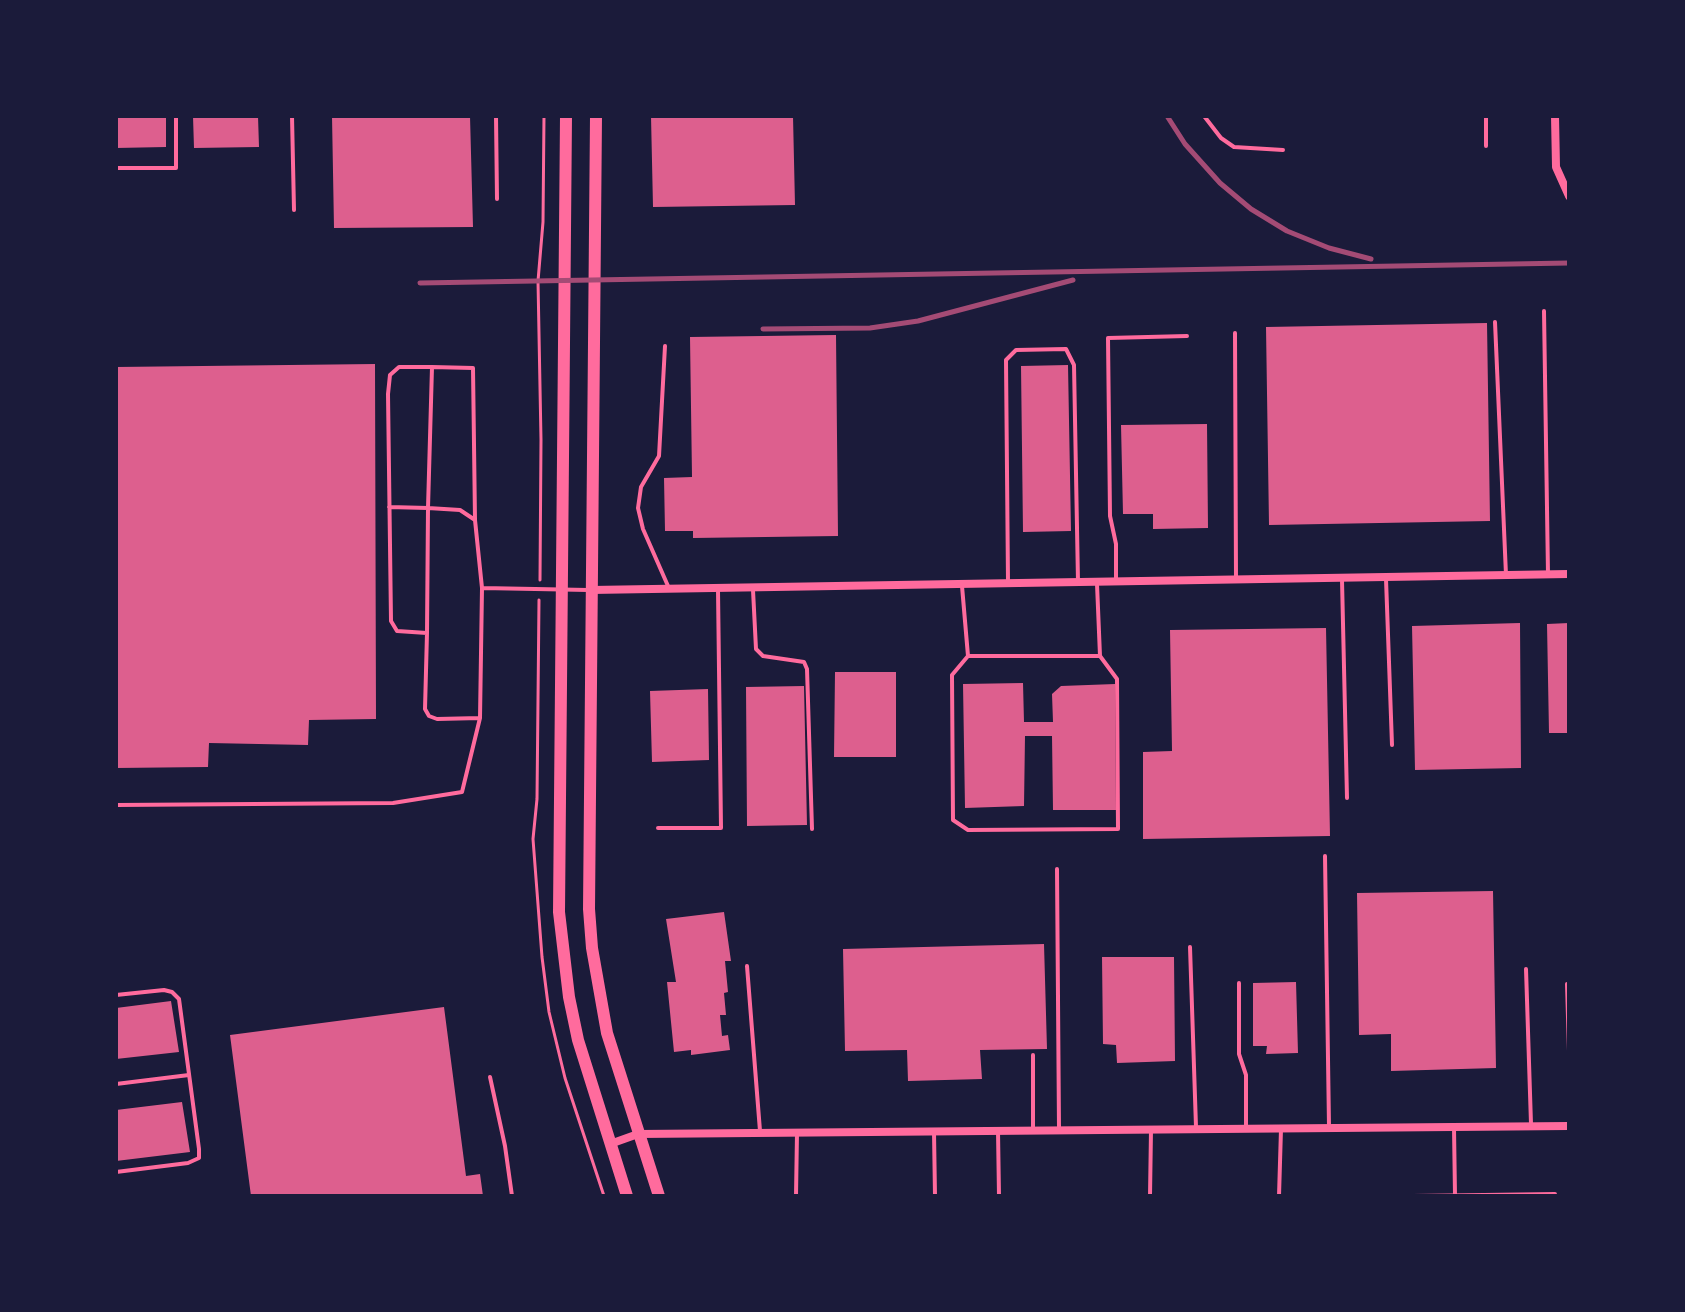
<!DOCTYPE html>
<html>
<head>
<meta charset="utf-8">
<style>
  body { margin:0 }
  #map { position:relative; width:1685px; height:1312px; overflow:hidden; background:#1b1b3a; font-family:"Roboto Serif",serif }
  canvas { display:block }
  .frame { position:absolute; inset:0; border:118px solid #1b1b3a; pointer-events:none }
</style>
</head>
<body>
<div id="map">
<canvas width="1685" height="1312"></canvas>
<div class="frame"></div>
</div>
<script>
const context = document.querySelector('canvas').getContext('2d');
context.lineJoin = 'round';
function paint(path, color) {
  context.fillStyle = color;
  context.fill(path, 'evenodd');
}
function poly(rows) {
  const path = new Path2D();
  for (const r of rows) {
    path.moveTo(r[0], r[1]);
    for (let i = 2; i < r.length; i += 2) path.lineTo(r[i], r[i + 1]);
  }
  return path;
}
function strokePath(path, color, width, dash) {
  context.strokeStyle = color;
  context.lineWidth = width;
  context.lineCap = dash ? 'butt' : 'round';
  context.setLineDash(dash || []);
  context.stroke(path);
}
paint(poly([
  [116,116,166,116,166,147,116,148],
  [193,116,258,116,259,147,194,148],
  [332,116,470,116,473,227,334,228],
  [651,116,793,116,795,205,653,207],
  [1487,323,1490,521,1269,525,1266,327],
  [836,335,838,536,693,538,693,531,665,531,664,478,692,477,690,337],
  [375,364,376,719,309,720,308,745,209,743,208,767,116,768,116,367],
  [1068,365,1071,531,1023,532,1021,366],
  [1207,424,1208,528,1153,529,1153,514,1123,514,1121,425],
  [1520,623,1521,768,1415,770,1412,626],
  [1569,623,1569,733,1549,733,1547,624],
  [1326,628,1330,836,1143,839,1143,752,1172,751,1170,630],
  [835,672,896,672,896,757,834,757],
  [1023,683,1024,722,1053,722,1052,694,1061,686,1115,684,1116,810,1053,810,1052,736,1025,736,1024,806,965,808,963,684],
  [804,686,807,825,747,826,746,687],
  [708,689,709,760,652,762,650,691],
  [1493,891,1496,1068,1391,1071,1391,1034,1359,1035,1357,893],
  [724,912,731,961,725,961,728,992,724,993,726,1015,720,1015,722,1036,728,1035,730,1050,691,1055,691,1050,674,1052,667,982,676,982,666,919],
  [1044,944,1047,1049,980,1050,982,1079,908,1081,907,1050,845,1051,843,949],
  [1102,957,1174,957,1175,1061,1117,1063,1116,1045,1103,1044],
  [1296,982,1298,1053,1266,1054,1267,1046,1253,1046,1253,983],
  [171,1001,179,1052,116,1059,116,1008],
  [444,1007,466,1176,480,1174,483,1196,251,1196,230,1035],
  [182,1102,190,1152,116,1161,116,1110]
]), '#dd5f8e');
strokePath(poly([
  [540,580,541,440,538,281,543,222,544,116],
  [539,600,537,799,533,839,542,957,549,1012,565,1078,604,1196]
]), '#ff6b9d', 3);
strokePath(poly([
  [292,116,294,210],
  [496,116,497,199],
  [1204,116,1221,138,1234,147,1283,150],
  [1486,116,1486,146],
  [116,168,176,168,176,116],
  [1544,311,1548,574],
  [1495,322,1506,575],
  [1235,333,1236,579],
  [665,346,659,456,641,487,638,508,643,529,668,586],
  [432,367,473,368,475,520],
  [389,507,428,508,427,633],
  [1386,579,1392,745],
  [1342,580,1347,798],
  [1116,581,1116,544,1110,516,1108,338,1187,336],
  [1008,582,1006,360,1016,350,1066,349,1074,365,1078,582],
  [962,586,968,656,1100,656,1097,584],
  [753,590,756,649,763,656,804,662,807,669,812,829],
  [968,656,952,675,953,820,968,830,1118,829,1117,679,1100,656],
  [480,718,437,719,429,716,425,709,427,633,397,631,391,621,388,394,390,375,399,367,432,367,428,508,460,510,475,520,482,588],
  [116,805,393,803,462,792,480,718,482,588,588,590],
  [658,828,721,828,718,590],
  [1325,856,1329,1126],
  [1057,869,1059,1129],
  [1190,947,1196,1127],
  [747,966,760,1131],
  [1526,969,1531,1124],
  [1239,983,1239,1054,1246,1075,1246,1127],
  [1567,984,1569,1051],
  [116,995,164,990,172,992,179,999,199,1149,199,1158,188,1163,116,1172],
  [1033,1055,1033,1129],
  [490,1077,505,1146,512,1196],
  [116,1084,189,1075],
  [1454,1128,1455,1195],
  [998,1131,999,1196],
  [934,1132,935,1196],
  [796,1196,797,1133],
  [1150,1196,1151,1130],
  [1279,1196,1281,1129],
  [1413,1196,1555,1194,1555,1196]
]), '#ff6b9d', 4);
strokePath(poly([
  [1555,116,1556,167,1569,196],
  [591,590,1569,574],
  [610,1144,638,1134,1569,1126]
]), '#ff6b9d', 8);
strokePath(poly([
  [566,116,559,912,569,997,578,1040,627,1196],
  [596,116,589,909,592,948,607,1033,659,1196]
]), '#ff6b9d', 12);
strokePath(poly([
  [1167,116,1185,144,1220,183,1251,209,1287,231,1329,248,1371,259],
  [420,283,1569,263],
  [763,329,870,328,918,321,1073,280]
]), '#a44b75', 5);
</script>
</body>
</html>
